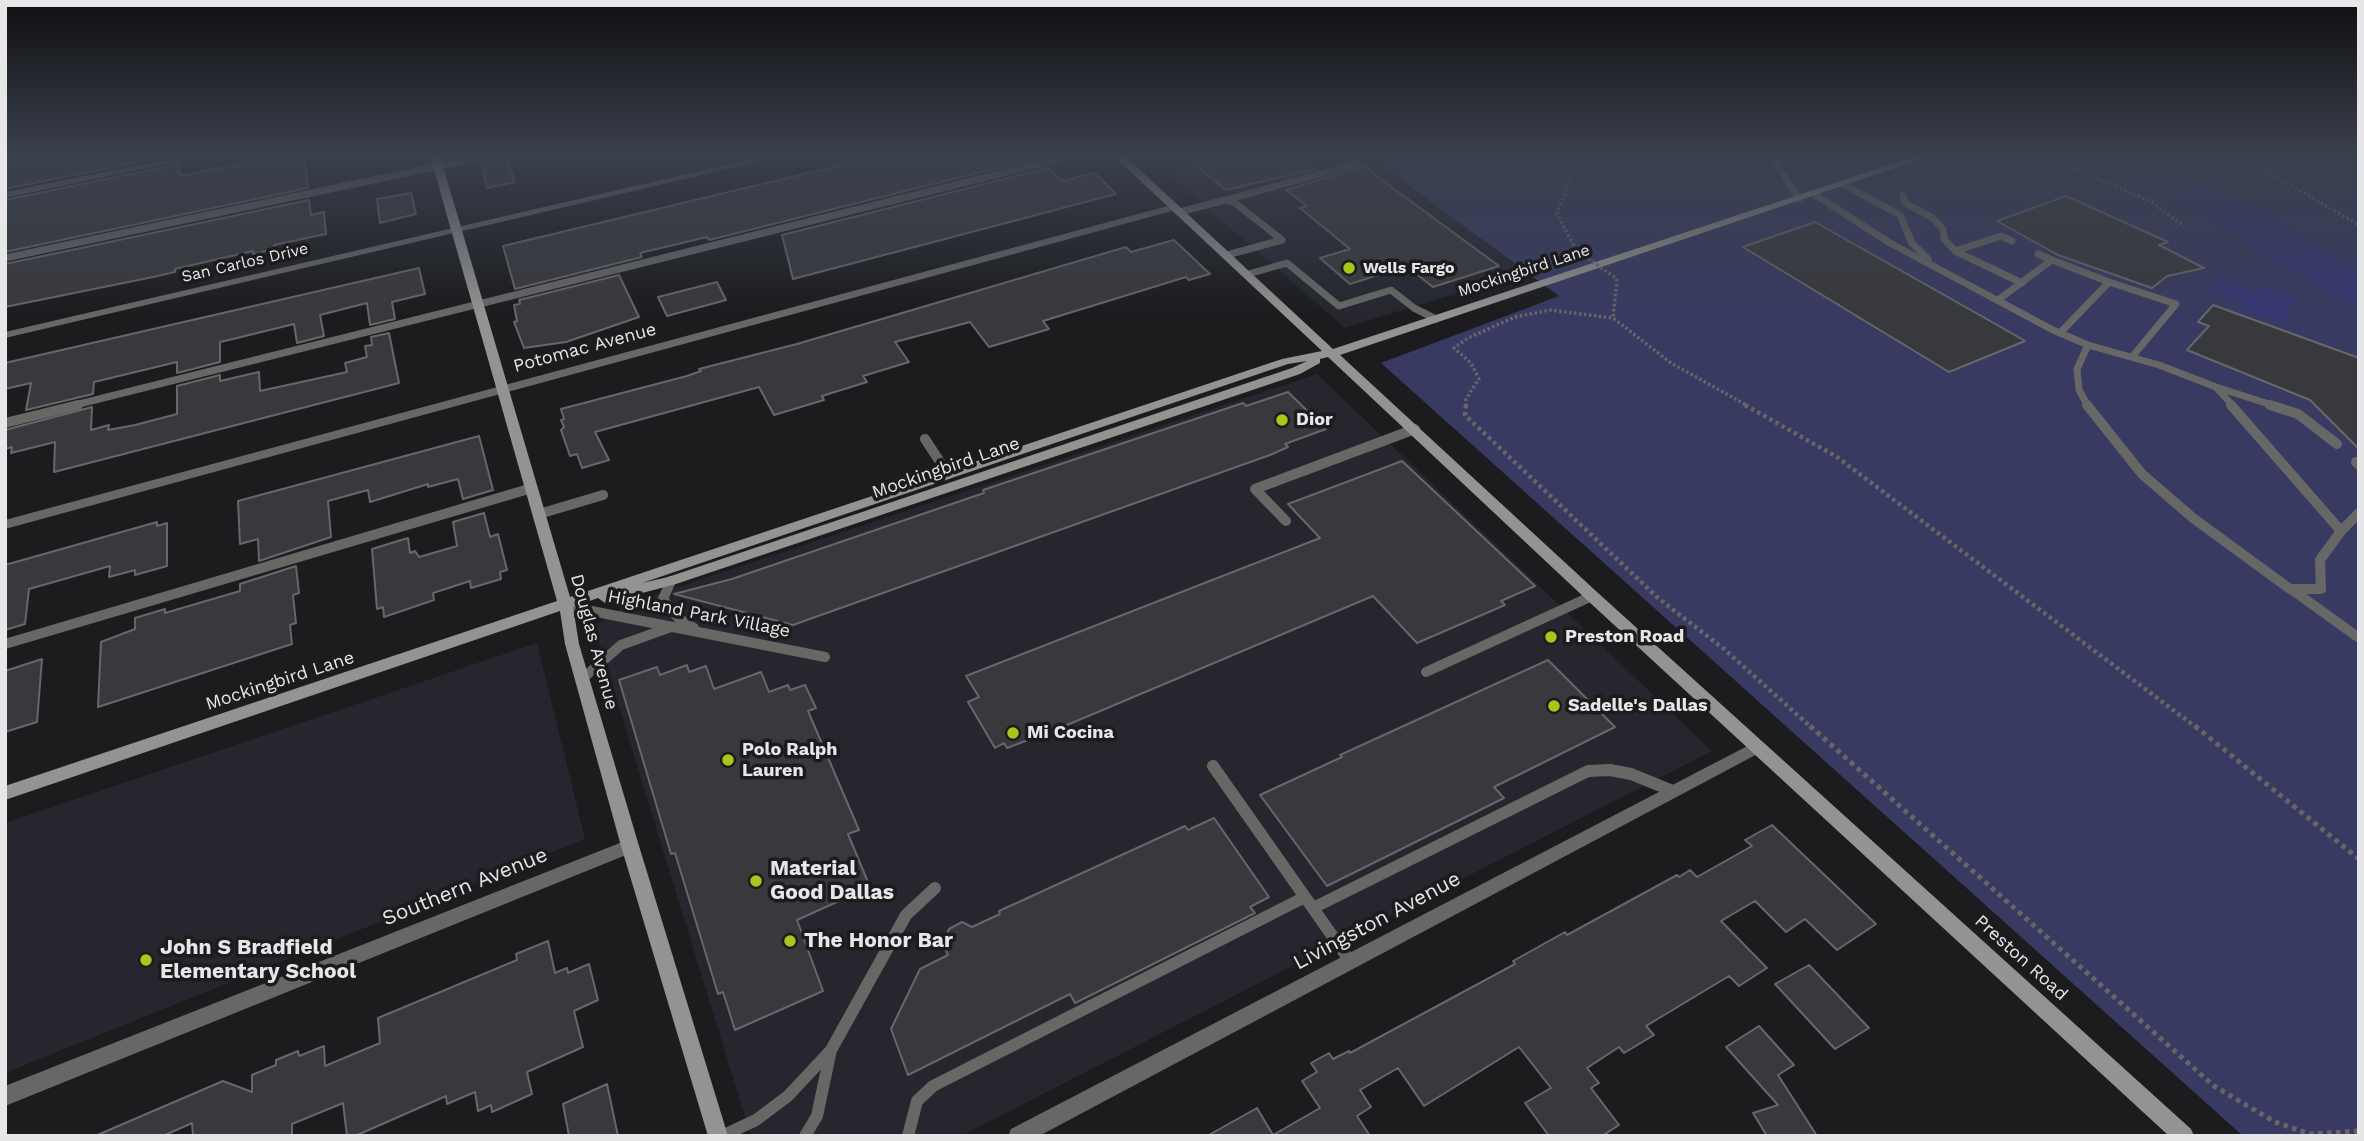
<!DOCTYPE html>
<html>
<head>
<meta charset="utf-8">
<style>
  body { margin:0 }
  #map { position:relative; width:2364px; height:1141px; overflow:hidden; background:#1c1c1f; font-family:"Work Sans",sans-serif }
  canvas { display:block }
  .frame { position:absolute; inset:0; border:7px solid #e7e7e9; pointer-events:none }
</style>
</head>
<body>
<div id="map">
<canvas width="2364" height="1141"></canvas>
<div class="frame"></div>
</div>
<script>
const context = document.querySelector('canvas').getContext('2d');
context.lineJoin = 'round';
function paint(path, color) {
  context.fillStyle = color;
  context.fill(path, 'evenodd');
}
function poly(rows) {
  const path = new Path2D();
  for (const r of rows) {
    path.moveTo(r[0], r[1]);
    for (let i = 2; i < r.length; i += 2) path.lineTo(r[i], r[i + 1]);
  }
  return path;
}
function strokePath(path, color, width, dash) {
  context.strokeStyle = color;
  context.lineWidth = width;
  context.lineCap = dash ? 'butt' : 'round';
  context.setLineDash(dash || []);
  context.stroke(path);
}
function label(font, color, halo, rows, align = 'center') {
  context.font = font + ' "Work Sans",sans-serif';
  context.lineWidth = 7;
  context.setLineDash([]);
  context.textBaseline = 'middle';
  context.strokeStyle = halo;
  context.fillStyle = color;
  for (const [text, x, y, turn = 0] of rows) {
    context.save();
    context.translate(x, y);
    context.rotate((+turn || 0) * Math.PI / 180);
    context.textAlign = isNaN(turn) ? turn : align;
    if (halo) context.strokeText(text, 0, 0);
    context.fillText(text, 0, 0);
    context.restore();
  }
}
paint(poly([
  [1148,156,1368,156,1525,272,1345,328],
  [1317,374,1712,751,961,1136,751,1136,594,626,630,603],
  [537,643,585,839,5,1073,5,823]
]), '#25262e');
paint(poly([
  [1368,156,2359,156,2359,1136,2243,1136,1381,363,1559,296]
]), '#393a62');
paint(poly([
  [2065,156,2124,156,2147,168,2219,189,2266,210,2317,248,2359,269,2359,308,2253,250,2233,232,2200,212],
  [2219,278,2253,292,2261,285,2298,297,2281,323,2241,309,2244,302,2210,290,2209,285]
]), '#373773');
const building = poly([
  [5,156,168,156,5,189,5,156],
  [280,156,304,156,308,188,5,252,5,200,179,164,180,176,280,156],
  [492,156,506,156,515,182,487,188,481,163,490,161,492,156],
  [879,156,1038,158,709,240,707,237,640,253,642,257,515,289,503,246,879,156],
  [1184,156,1299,156,1316,169,1226,190,1184,156],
  [1365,166,1390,186,1499,266,1433,287,1406,266,1350,284,1320,258,1350,249,1300,208,1307,206,1286,190,1365,166],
  [1048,168,1062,181,1095,173,1116,194,793,279,782,235,1048,168],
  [411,193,416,214,380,223,377,199,411,193],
  [2066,196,2168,242,2159,245,2204,268,2167,276,2152,288,2058,255,1997,221,2066,196],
  [309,200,311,215,324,212,326,234,274,245,275,249,253,254,253,251,175,269,175,272,153,277,5,307,5,264,309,200],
  [1815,222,1999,326,2025,341,1949,372,1743,247,1815,222],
  [1174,240,1210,274,1189,280,1186,277,1043,321,1049,329,989,347,970,322,895,342,909,362,863,376,867,382,822,396,824,400,774,415,759,387,595,432,609,460,582,468,577,454,570,456,561,430,564,427,561,420,564,419,561,409,687,376,701,371,699,369,797,344,1126,247,1131,252,1174,240],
  [419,268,425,294,392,302,395,319,370,325,367,303,320,315,324,336,297,343,294,324,237,338,220,342,220,362,177,373,177,362,94,382,93,394,26,410,31,383,5,389,5,363,419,268],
  [619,275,639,317,566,342,524,348,514,322,517,321,514,305,520,304,519,300,619,275],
  [717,282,726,300,667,316,658,297,717,282],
  [2213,305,2359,358,2359,449,2310,400,2187,350,2209,326,2198,322,2213,305],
  [389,333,399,383,54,472,55,442,11,453,12,447,5,449,5,430,92,407,91,430,109,425,108,430,135,425,177,414,177,386,220,375,220,381,259,372,260,391,347,372,345,363,367,357,365,346,372,345,371,337,389,333],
  [1288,392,1326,429,1285,444,1288,447,1270,455,793,625,674,594,732,579,984,493,983,490,1243,403,1246,406,1288,392],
  [479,436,493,490,463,499,458,479,428,487,428,484,370,502,368,490,328,501,331,537,259,561,258,539,240,544,238,501,479,436],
  [1402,461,1535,586,1501,601,1505,605,1417,643,1373,596,1067,725,1007,748,1004,743,995,748,968,702,979,697,966,676,1320,538,1288,504,1402,461],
  [484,513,490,537,498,534,507,570,500,572,501,579,471,588,470,581,433,593,434,600,384,617,383,607,377,609,372,549,408,538,410,553,415,551,419,557,457,546,453,522,484,513],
  [157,522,157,526,167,523,167,566,135,575,135,570,109,577,110,566,29,589,25,624,5,630,5,565,157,522],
  [296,566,299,593,293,595,296,623,290,625,292,644,98,707,101,642,135,629,135,618,165,609,165,613,240,591,240,584,296,566],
  [42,659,37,722,5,732,5,671,42,659],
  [1548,660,1615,727,1494,787,1504,798,1327,886,1260,795,1342,757,1340,755,1548,660],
  [687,665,689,672,706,666,714,689,761,672,769,692,788,685,790,690,805,685,816,708,808,711,859,830,848,834,870,887,797,920,823,991,735,1030,723,992,718,994,675,853,671,854,619,680,657,667,660,675,687,665],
  [1214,818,1269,897,1250,907,1255,913,1075,1003,1070,994,908,1075,891,1029,920,969,948,955,940,939,946,936,949,929,962,922,972,927,1000,914,999,911,1185,826,1188,830,1214,818],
  [1772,825,1876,924,1837,950,1805,919,1786,932,1755,901,1721,921,1767,968,1739,986,1729,976,1646,1026,1654,1035,1624,1053,1619,1047,1587,1068,1599,1083,1591,1088,1619,1125,1602,1136,1549,1136,1525,1103,1551,1088,1519,1047,1424,1106,1398,1068,1360,1090,1371,1107,1357,1116,1370,1136,1207,1136,1257,1108,1273,1135,1320,1108,1302,1081,1317,1072,1311,1063,1329,1053,1333,1059,1349,1051,1350,1053,1515,964,1513,961,1565,932,1567,935,1677,875,1679,877,1690,870,1697,877,1752,846,1745,840,1772,825],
  [548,941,555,973,567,968,568,973,589,964,598,1000,574,1011,583,1047,527,1072,532,1094,492,1112,491,1105,478,1111,475,1092,447,1104,446,1096,355,1136,347,1136,343,1103,292,1124,292,1136,193,1136,192,1123,163,1136,95,1136,223,1081,252,1092,252,1075,276,1065,276,1060,298,1051,299,1056,324,1046,325,1066,380,1043,378,1018,517,960,516,954,548,941],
  [1809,965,1869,1028,1835,1049,1775,984,1809,965],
  [1759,1026,1794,1065,1778,1075,1817,1136,1767,1136,1753,1113,1778,1105,1726,1047,1759,1026],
  [607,1084,618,1136,569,1136,563,1104,607,1084]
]);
paint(building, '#38393c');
strokePath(building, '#66676a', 2);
strokePath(poly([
  [2046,156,2150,201,2184,226],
  [2233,156,2279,180],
  [2250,156,2278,178,2359,225],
  [1576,250,1557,214,1579,156],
  [1617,279,1613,318,1671,363,1748,406],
  [1466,406,1466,399,1479,379,1471,363,1454,348,1468,338,1515,317,1550,310,1613,318]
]), '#666669', 3.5, [2.5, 2.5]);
strokePath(poly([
  [1466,405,1465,415,1658,598,1724,649,1812,728],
  [1745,405,1837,457,2197,728]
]), '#666669', 4.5, [3.5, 3.5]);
strokePath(poly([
  [1810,726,2214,1086,2275,1122,2310,1134,2359,1131],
  [2195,726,2359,859]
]), '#666669', 5, [4.5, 4.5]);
strokePath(poly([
  [1772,156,1799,199],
  [1843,184,1900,215,1912,243,1928,259],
  [1814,194,1890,243,2053,330,2088,345],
  [1903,195,1905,203,1933,218,1943,229,1944,239,1955,251,2022,283],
  [1226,200,1356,164],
  [1180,212,1225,200,1234,202,1282,240,1227,255],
  [1955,251,2001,236,2012,241],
  [2038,254,2052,260],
  [5,258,486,156],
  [1248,274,1287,263,1339,306,1391,290,1414,308,1436,319],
  [1998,300,2052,260,2109,282],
  [2060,333,2109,282,2176,304,2132,357],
  [2088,345,2159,365,2216,387,2233,406],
  [2216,387,2275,406],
  [71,406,1071,156],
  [2088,406,2079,390,2077,369,2088,345]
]), '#676866', 7);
strokePath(poly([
  [2087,405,2142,474,2193,518,2290,589,2321,589,2320,560,2341,531,2231,405],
  [2270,405,2298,414,2337,444],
  [5,423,78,405],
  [925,439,948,474],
  [2356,462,2359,465],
  [539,514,603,495],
  [1286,521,1255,489,1415,429],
  [2341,531,2359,513],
  [671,581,663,599,678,618,694,628],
  [2291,589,2359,638],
  [566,606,825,657],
  [5,644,532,488],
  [1426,672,1592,596],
  [582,679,621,645,671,627]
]), '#676866', 10);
strokePath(poly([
  [1213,766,1350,961],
  [1313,908,1588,771,1610,770,1631,774,1673,791],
  [722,1136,756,1120,788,1096,831,1050,906,915,935,888],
  [805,1136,817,1116,831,1050],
  [908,1136,917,1101,933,1086,1305,897]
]), '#676866', 12);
paint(poly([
  [183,156,204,156,5,198,5,192,183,156],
  [764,156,783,156,5,338,5,332,764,156],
  [1175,204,1179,205,1179,209,5,529,5,520,1175,204],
  [1757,741,1763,743,1765,747,1763,751,1039,1136,1008,1136,1011,1129,1757,741],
  [630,839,636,841,639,846,636,851,5,1106,5,1086,630,839]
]), '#676866');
paint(poly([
  [430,156,440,156,570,597,1282,359,1322,351,1114,156,1125,156,1333,349,1916,156,1931,156,1340,355,1597,592,2191,1129,2194,1136,2169,1136,1587,600,1328,357,1320,359,1320,363,1300,374,676,584,605,603,598,598,573,607,579,644,639,846,728,1136,708,1136,621,846,565,644,560,611,5,800,5,786,557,601,430,156],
  [1307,361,1292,368,668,577,642,583,1288,364,1307,361]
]), '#939391');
strokePath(poly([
  [1576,250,1617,279]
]), '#666669', 3.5, [2.5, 2.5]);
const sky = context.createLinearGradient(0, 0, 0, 316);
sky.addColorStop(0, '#0f0f11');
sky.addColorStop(0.49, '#3a404d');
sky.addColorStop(1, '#3a404d00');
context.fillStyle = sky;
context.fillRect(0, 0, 2364, 316);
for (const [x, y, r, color] of [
  [1349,268,7,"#a9c71b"],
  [1282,420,7,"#a9c71b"],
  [1551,637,7,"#a9c71b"],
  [1554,706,7,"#a9c71b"],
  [1013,733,7,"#a9c71b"],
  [728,760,7,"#a9c71b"],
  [756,881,7,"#a9c71b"],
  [790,941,7,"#a9c71b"],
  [146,960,7,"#a9c71b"]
]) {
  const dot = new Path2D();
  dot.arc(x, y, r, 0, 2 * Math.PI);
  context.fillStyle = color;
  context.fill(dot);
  strokePath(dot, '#1c1c1f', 2.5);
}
label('16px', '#e7e7e9', '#1c1c1f', [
  ["San Carlos Drive",245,263,-13],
  ["Mockingbird Lane",1524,271,-18]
]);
label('bold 16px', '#e7e7e9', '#1c1c1f', [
  ["Wells Fargo",1363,268]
], 'left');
label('18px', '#e7e7e9', '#1c1c1f', [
  ["Potomac Avenue",585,348,-15],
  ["Mockingbird Lane",946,468,-19],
  ["Highland Park Village",699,614,11],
  ["Douglas Avenue",594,642,75],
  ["Mockingbird Lane",280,681,-18],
  ["Preston Road",2021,958,42]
]);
label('bold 18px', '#e7e7e9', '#1c1c1f', [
  ["Dior",1296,420],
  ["Preston Road",1565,637],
  ["Sadelle's Dallas",1568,706],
  ["Mi Cocina",1027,733],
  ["Polo Ralph",742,750],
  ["Lauren",742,771]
], 'left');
label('bold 21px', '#e7e7e9', '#1c1c1f', [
  ["Material",770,869],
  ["Good Dallas",770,893],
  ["The Honor Bar",804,941],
  ["John S Bradfield",160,948],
  ["Elementary School",160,972]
], 'left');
label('21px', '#e7e7e9', '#1c1c1f', [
  ["Southern Avenue",465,887,-22],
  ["Livingston Avenue",1377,921,-28]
]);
</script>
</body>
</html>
